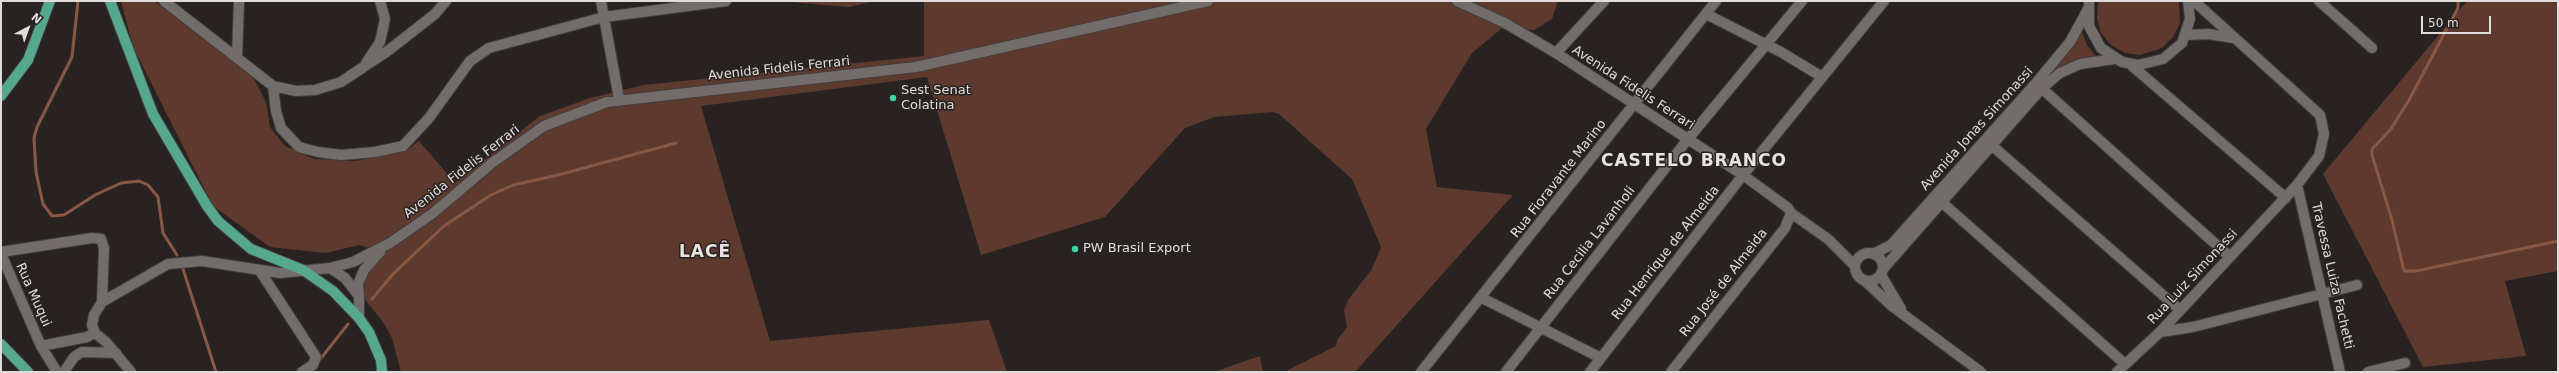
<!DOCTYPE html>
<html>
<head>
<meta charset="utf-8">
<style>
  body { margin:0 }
  #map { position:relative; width:2559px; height:373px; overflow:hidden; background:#282321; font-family:"DejaVu Sans",sans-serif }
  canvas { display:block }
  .frame { position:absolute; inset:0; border:2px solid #e0dcdb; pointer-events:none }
  .north { position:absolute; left:8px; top:8px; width:40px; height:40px; -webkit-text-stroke:3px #282321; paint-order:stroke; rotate:41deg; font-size:11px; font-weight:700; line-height:16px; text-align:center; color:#e0dcdb }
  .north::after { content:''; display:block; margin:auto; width:14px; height:18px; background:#e0dcdb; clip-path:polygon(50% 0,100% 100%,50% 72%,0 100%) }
  .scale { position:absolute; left:2421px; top:16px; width:70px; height:18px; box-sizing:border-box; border:2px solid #e0dcdb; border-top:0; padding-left:5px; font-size:12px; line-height:14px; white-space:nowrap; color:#e0dcdb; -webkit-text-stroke:3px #282321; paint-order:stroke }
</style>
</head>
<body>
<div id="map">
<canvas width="2559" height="373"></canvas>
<div class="frame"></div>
<div class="north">N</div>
<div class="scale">50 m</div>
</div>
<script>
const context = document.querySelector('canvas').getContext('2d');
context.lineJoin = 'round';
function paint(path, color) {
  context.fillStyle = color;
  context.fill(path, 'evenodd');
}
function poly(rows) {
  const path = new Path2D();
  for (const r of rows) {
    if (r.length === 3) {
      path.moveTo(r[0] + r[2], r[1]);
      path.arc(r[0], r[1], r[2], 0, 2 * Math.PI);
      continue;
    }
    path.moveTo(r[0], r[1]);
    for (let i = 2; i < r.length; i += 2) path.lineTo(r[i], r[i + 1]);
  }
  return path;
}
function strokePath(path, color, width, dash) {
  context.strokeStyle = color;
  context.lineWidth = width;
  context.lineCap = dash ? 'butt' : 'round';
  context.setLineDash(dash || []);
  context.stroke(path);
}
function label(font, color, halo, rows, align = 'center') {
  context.font = font + ' "DejaVu Sans",sans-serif';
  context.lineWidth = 3;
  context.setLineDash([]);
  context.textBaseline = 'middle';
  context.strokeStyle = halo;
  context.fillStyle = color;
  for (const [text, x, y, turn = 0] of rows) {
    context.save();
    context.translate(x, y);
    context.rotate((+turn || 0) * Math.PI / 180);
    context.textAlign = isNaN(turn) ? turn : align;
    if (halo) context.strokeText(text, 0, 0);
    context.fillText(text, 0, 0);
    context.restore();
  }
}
paint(poly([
  [121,1,154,1,251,73,266,102,270,127,285,146,314,159,356,161,406,151,419,141,455,183,540,116,590,98,644,85,924,56,924,1,1558,1,1552,19,1534,30,1501,29,1472,53,1426,129,1437,187,1513,195,1355,372,1284,372,1336,346,1337,340,1347,327,1344,310,1348,300,1372,269,1381,247,1352,179,1279,114,1273,112,1214,117,1185,128,1105,217,981,255,927,77,701,106,770,341,989,320,1007,372,401,372,392,338,384,323,366,301,363,293,373,249,359,245,326,253,270,247,213,206,133,47],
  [780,1,875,1,849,7],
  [2098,1,2179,1,2180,23,2173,37,2162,48,2140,55,2125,53,2111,45,2101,33,2097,18],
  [2467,1,2558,1,2558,271,2505,281,2526,356,2423,367,2323,174],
  [2081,29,2087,45,2097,58,2076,59,2049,74],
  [1260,356,1263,372,1213,372]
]), '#5d3a2d');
strokePath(poly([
  [78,1,72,57,37,127,34,138,36,172,43,204,52,216,64,215,95,195,121,183,139,181,148,185,158,197,163,233,177,255],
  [2458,1,2458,8,2409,100,2391,129,2372,149,2372,155,2392,220,2404,271,2416,271,2558,241],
  [183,269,216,372],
  [372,299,394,273,444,226,491,195,513,185,558,175,676,143],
  [318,362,348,324]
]), '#895845', 3);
const minor = poly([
  [164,1,273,86,276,111,281,128,299,147,318,152,341,155,375,152,403,146,429,118,470,61,489,48,604,17,726,1],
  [601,1,619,99],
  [1457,1,1505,23,1556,53,1743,175,1788,208,1791,213,1785,228,1671,372],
  [2089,1,2089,26,2101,48,2122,62,2138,65,2163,59,2182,43,2190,19,2188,1],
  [2319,1,2372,48],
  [1706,14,1781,52,1822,77],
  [2186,35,2208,34,2234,38],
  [1556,53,1604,1],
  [237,58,239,1],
  [366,63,380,42,385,19,380,1],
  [2131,65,2286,198],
  [2038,85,2230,257],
  [273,86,296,91,315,90,341,82,389,50,435,14,446,1],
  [1988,142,2180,310],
  [2297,185,2340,372],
  [1937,198,2125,364],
  [1791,213,1828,239,1855,266],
  [1,252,92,238,101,239,104,248,102,302,94,315,92,325,95,333,106,342,131,372],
  [1869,267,14],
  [1,254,41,346,57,372],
  [1873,254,1891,245,2036,83,2070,42,2088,9],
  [330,268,353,262,390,243,432,214,492,163,544,126,607,102,916,67,1208,1],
  [1883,269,2042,88,2060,73,2080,64,2114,59],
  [260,271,316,357,313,365,302,372],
  [1881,275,1901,309],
  [1864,280,1892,306,1981,372],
  [359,296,358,284,364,270,380,252],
  [1482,298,1601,358],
  [102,302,168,264,202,261,280,273,330,268,345,278,359,296,359,318],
  [2160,332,2193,327,2357,285],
  [41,346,87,337,95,333],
  [64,372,74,357,82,352,116,353],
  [1421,372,1716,1],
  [1506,372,1688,139,1802,1],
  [1590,372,1743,175,1884,1],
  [2117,372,2160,332,2297,185,2319,156,2324,134,2320,115,2194,1],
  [2368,372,2405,363]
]);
const major = poly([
  [110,1,153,114,207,206,218,221,251,249,303,270,333,291,359,318,369,332,381,360,382,372],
  [1,96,28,60,50,1],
  [1,344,28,372]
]);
strokePath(minor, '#423e3d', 12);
strokePath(major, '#423e3d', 12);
strokePath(minor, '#726d6b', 10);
strokePath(major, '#55a78d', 10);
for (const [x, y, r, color] of [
  [893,98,4,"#36d4a7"],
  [1075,249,4,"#36d4a7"]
]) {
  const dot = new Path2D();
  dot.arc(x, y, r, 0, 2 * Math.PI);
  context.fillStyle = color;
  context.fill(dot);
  strokePath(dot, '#282321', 1.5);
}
label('13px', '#e0dcdb', '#282321', [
  ["Avenida Fidelis Ferrari",779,69,-6],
  ["Avenida Fidelis Ferrari",1633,88,33],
  ["Avenida Jonas Simonassi",1977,129,-48],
  ["Avenida Fidelis Ferrari",462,172,-38],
  ["Rua Fioravante Marino",1559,179,-52],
  ["Rua Cecilia Lavanholi",1590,243,-52],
  ["Rua Henrique de Almeida",1666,253,-52],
  ["Travessa Luiza Fachetti",2332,276,77],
  ["Rua Luiz Simonassi",2193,277,-47],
  ["Rua José de Almeida",1724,283,-52],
  ["Rua Muqui",33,295,66]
]);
label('13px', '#e0dcdb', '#282321', [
  ["Sest Senat",901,91],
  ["Colatina",901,106],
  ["PW Brasil Export",1083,249]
], 'left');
context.letterSpacing = '1px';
label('bold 17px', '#e9e3e0', '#282321', [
  ["CASTELO BRANCO",1694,162],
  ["LACÊ",705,253]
]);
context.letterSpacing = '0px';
</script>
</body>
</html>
